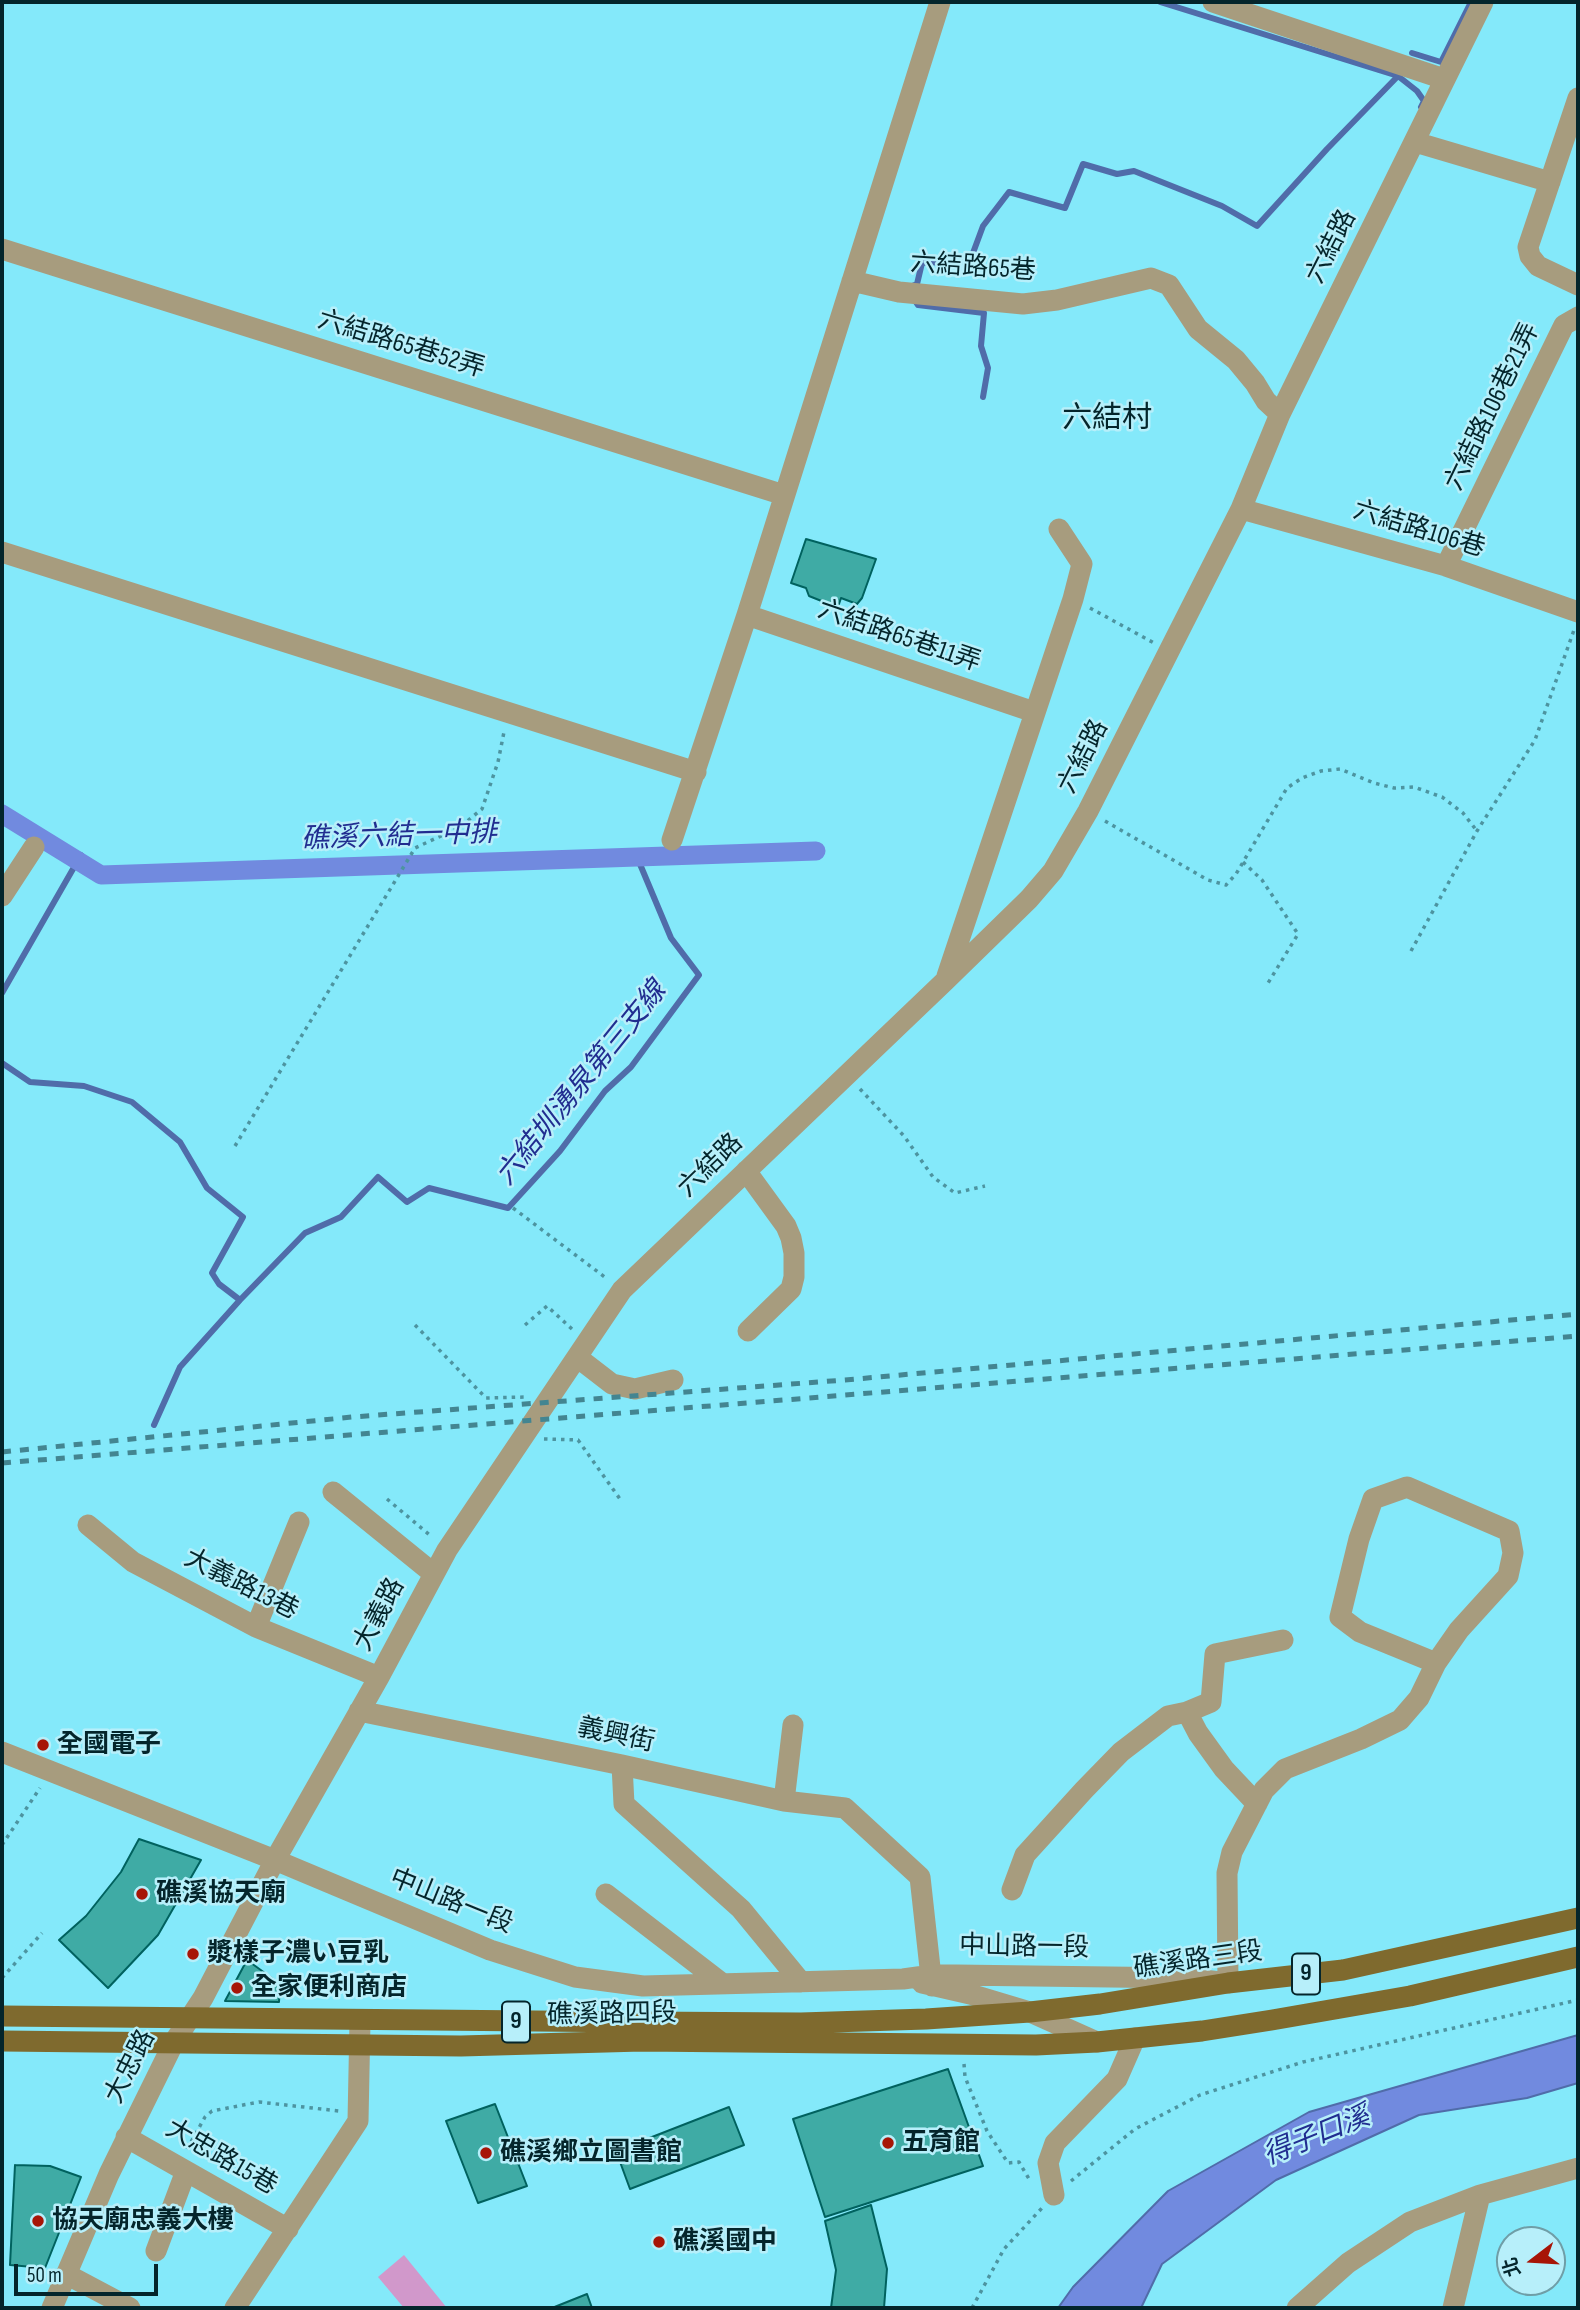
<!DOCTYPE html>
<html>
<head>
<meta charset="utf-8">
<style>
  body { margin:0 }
  #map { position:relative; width:1580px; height:2310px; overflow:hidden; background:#84e9fa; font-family:"Sofia Sans Condensed","Noto Sans TC",sans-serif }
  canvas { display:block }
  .frame { position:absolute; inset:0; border:4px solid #04252b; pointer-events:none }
  .north { position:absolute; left:1496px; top:2226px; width:70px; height:70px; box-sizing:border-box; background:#b7effa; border:2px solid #6f9ea7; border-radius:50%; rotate:253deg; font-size:19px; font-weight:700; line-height:28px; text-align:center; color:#04252b }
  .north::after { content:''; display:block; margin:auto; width:24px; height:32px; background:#a71507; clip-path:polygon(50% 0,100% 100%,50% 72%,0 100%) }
  .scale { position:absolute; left:14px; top:2264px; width:144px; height:32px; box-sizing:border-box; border:4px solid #04252b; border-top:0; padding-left:9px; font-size:21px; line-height:24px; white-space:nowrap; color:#04252b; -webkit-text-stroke:5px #b7effa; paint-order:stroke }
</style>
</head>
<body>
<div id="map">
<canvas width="1580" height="2310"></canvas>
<div class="frame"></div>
<div class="north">北</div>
<div class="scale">50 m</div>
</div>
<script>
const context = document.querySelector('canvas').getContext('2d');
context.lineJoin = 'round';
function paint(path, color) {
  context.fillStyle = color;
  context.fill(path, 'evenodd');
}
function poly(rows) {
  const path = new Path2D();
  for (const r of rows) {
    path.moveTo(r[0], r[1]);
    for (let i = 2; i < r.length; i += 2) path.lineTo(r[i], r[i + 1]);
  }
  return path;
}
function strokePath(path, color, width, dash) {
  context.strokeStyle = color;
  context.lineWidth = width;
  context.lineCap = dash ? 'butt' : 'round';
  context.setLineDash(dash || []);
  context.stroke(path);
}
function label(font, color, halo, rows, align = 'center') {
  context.font = font + ' "Sofia Sans Condensed","Noto Sans TC","Noto Sans JP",sans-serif';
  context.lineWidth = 5;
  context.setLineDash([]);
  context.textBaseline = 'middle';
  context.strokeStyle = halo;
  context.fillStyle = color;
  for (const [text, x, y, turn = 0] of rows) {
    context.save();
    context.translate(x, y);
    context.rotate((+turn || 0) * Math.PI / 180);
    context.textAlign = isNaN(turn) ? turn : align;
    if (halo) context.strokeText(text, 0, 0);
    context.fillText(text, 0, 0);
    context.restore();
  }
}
paint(poly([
  [404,2255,447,2308,404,2308,378,2277]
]), '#d198cb');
const water = poly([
  [1578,2035,1578,2083,1527,2098,1419,2115,1276,2180,1162,2264,1141,2308,1058,2308,1073,2287,1168,2191,1309,2112,1578,2035]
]);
paint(water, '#718adf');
strokePath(water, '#506ca9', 2);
strokePath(poly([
  [1160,2,1398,76,1417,91,1424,101,1421,107],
  [1412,53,1441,62,1471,2],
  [910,287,917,284,922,263,970,261,983,226,1009,192,1065,208,1083,164,1117,174,1134,171,1222,206,1257,226,1327,149,1398,76],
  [914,299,918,305,984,313,981,346,988,368,983,397],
  [2,993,81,855],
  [2,1063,30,1082,84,1086,132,1102,180,1142,207,1188,243,1217,212,1273,219,1284,240,1300],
  [154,1425,180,1367,240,1300,305,1233,341,1217,378,1177,407,1202,429,1188,508,1208,560,1151,605,1091,631,1067,699,975,671,938,637,857]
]), '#506ca9', 6);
strokePath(poly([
  [2,814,101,875,816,851]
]), '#718adf', 19);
const building = poly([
  [806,539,876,559,862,598,857,604,841,598,839,604,824,602,809,596,806,588,791,583,806,539],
  [139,1839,201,1860,158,1935,108,1988,59,1940,86,1916,121,1872,139,1839],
  [247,1960,280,1984,279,2002,225,2001,247,1960],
  [948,2069,983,2166,825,2217,793,2119,948,2069],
  [495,2104,527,2186,478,2203,446,2121,495,2104],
  [729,2107,744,2145,630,2189,616,2151,729,2107],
  [15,2165,50,2166,81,2177,45,2268,10,2265,15,2165],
  [871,2205,887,2269,884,2308,831,2308,836,2270,825,2221,871,2205],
  [587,2294,592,2308,552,2308,587,2294]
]);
paint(building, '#3faba5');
strokePath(building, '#00625f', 2);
strokePath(poly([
  [1090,608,1154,643],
  [1105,821,1208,880,1226,885,1236,874,1287,788,1302,778,1321,771,1340,769,1374,783,1394,788,1414,787,1442,797,1463,813,1477,831],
  [1243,862,1262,880,1298,934,1268,983],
  [1411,951,1477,831,1535,740,1574,630],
  [860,1089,904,1136,933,1177,955,1193,985,1186],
  [235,1146,415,848,460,827,482,809,498,762,504,732],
  [513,1208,606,1278],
  [415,1325,486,1398,527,1397],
  [525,1325,547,1306,572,1329],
  [544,1439,578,1440,620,1499],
  [387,1499,432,1537],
  [2,1845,40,1788],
  [2,1978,42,1933],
  [964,2064,965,2077,987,2131,1008,2163,1019,2162,1029,2179],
  [187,2149,205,2117,212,2111,259,2102,339,2111],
  [1071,2181,1135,2129,1200,2095,1303,2062,1578,2000],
  [972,2308,1004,2249,1042,2208]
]), '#4d94a0', 3.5, [3.5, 5]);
strokePath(poly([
  [1213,2,1444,79],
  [1578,98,1528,247,1530,256,1538,266,1578,285],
  [1415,142,1550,182],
  [2,249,784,495],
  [852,281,899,292,1023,304,1057,300,1151,278,1169,285,1198,329,1236,360,1255,383,1266,401,1280,414],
  [1241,509,1446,566,1578,612],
  [2,552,696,772],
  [1446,566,1564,325,1578,317],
  [747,615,1034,712],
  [672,840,747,615,940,2],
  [2,896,34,847],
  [947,976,1073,599,1082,564,1059,529],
  [746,1171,786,1226,791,1238,794,1253,794,1277,791,1289,748,1331],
  [577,1357,612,1384,635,1389,673,1380],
  [333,1492,434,1574],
  [88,1525,133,1562,256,1627,379,1677],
  [256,1627,299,1522],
  [359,1711,622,1765,784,1801,793,1725],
  [2,1752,275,1860,490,1950,575,1977,643,1986,903,1979,932,1975,956,1975,1187,1978,1228,1983,1227,1873,1232,1852,1264,1790,1285,1769,1361,1739,1400,1720,1419,1698,1436,1663,1459,1630,1508,1576,1513,1553,1509,1531,1407,1487,1373,1499,1359,1539,1340,1617,1360,1632,1436,1663],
  [622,1765,624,1804,741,1909,801,1982],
  [784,1801,845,1808,920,1877,932,1986],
  [1257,1804,1224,1769,1198,1733,1187,1712,1211,1702,1215,1654,1283,1640],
  [1012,1890,1025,1855,1084,1790,1121,1752,1168,1716,1187,1712],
  [606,1894,723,1984],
  [922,1983,970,1994,1030,2012,1097,2042],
  [126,2137,288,2229],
  [1054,2195,1048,2163,1055,2143,1117,2079,1135,2038],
  [156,2251,186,2171],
  [66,2274,130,2308],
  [52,2308,109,2174,174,2042,203,1998,275,1860,379,1677,447,1550,622,1290,945,981,1029,899,1053,871,1088,811,1241,509,1280,414,1483,2],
  [235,2308,358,2121,360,2021],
  [1297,2308,1348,2263,1410,2222,1480,2195,1578,2168],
  [1453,2308,1480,2195]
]), '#a79c7e', 21);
strokePath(poly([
  [2,2016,642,2022,801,2023,926,2019,1030,2012,1100,2004,1228,1983,1343,1970,1578,1918],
  [2,2041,461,2046,642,2041,1036,2045,1097,2042,1202,2031,1272,2020,1410,1996,1578,1957]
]), '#7f6a2e', 21);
strokePath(poly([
  [2,1452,352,1417,845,1380,1578,1314],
  [2,1463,1578,1336]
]), '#438591', 5, [9, 9]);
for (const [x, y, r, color] of [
  [43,1745,7,"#a71507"],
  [142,1894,7,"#a71507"],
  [193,1954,7,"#a71507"],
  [237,1988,7,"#a71507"],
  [888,2143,7,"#a71507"],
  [486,2153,7,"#a71507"],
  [38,2221,7,"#a71507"],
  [659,2242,7,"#a71507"]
]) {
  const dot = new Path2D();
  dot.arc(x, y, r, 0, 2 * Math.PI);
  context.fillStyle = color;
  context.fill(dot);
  strokePath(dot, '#b7effa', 2.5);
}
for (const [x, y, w] of [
  [1306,1974,28],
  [516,2022,28]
]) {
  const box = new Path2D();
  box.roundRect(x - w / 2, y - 20.5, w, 41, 5);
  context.fillStyle = '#b7effa';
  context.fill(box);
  strokePath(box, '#04252b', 2);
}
label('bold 24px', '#04252b', null, [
  ["9",1306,1974],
  ["9",516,2022]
]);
label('26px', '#04252b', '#b7effa', [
  ["六結路",1332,247,-63],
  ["六結路65巷",973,268,4],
  ["六結路65巷52弄",401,345,17],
  ["六結路106巷21弄",1493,407,-64],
  ["六結路106巷",1419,530,17],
  ["六結路65巷11弄",899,637,19],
  ["六結路",1084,757,-63],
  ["六結路",711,1166,-44],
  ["大義路13巷",241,1585,27],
  ["大義路",380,1615,-62],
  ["義興街",616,1736,12],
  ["中山路一段",451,1902,22],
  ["中山路一段",1024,1948,1],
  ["礁溪路三段",1198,1961,-8],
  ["礁溪路四段",612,2015,-1],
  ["大忠路",131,2067,-63],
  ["大忠路15巷",221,2158,30]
]);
label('bold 26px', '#04252b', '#b7effa', [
  ["全國電子",57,1745],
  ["礁溪協天廟",156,1894],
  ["漿樣子濃い豆乳",207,1954],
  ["全家便利商店",251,1988],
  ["五育館",902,2143],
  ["礁溪鄉立圖書館",500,2153],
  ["協天廟忠義大樓",52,2221],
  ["礁溪國中",673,2242]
], 'left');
label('italic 28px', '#212d90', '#b7effa', [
  ["礁溪六結一中排",399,837,-2],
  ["六結圳湧泉第三支線",582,1084,-51],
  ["得子口溪",1317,2137,-22]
]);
label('30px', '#04252b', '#b7effa', [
  ["六結村",1107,419]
]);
</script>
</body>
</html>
